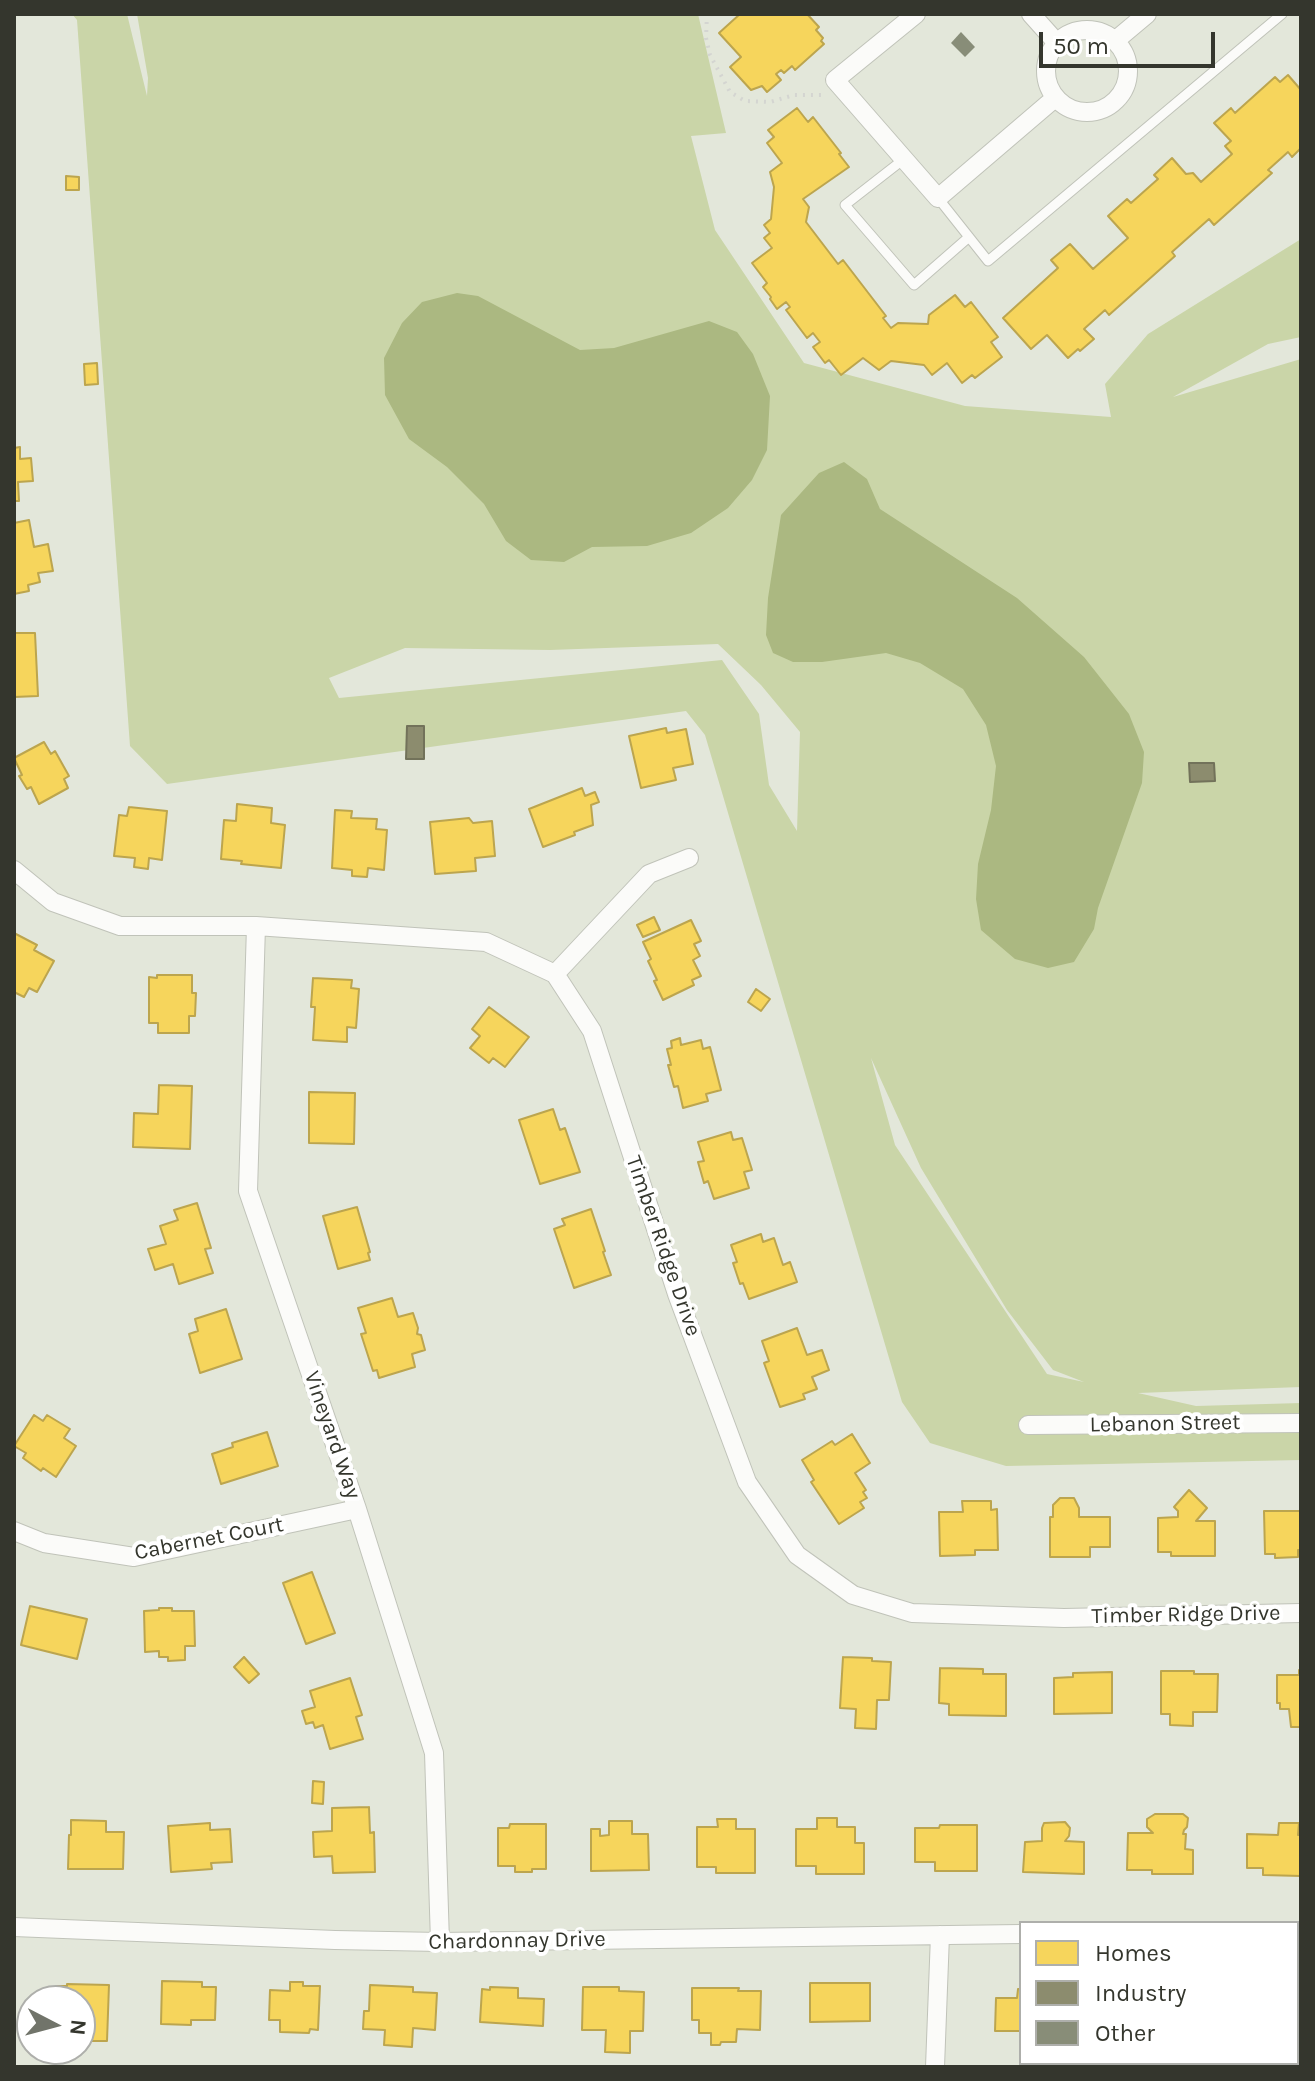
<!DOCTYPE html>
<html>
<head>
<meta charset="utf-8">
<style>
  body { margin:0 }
  #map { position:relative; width:1315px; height:2081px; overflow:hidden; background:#e3e7da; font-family:Karla,sans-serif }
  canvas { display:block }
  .frame { position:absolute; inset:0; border:16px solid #34362d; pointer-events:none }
  .legend { position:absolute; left:1019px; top:1921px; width:280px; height:144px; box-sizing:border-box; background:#fff; border:2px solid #aeafab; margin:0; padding:10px 14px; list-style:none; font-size:24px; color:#34362d }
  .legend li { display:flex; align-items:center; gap:16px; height:40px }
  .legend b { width:40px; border:2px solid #aeafab }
  .north { position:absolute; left:16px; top:1985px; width:80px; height:80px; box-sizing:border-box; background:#fff; border:2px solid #aeafab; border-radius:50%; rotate:96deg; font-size:22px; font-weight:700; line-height:32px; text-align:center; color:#34362d }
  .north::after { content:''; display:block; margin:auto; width:28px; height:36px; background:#71746a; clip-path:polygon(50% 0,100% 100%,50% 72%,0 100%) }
  .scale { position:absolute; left:1039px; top:32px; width:176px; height:36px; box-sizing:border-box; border:4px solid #34362d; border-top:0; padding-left:10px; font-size:24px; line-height:28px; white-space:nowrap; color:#34362d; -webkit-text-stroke:6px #fff; paint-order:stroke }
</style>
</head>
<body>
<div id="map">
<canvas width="1315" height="2081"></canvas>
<div class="frame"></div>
<ul class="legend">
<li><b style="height:22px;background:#f6d55c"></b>Homes</li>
<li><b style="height:22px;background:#8c8c6e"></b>Industry</li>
<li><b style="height:22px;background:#888d78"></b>Other</li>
</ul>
<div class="north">N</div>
<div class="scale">50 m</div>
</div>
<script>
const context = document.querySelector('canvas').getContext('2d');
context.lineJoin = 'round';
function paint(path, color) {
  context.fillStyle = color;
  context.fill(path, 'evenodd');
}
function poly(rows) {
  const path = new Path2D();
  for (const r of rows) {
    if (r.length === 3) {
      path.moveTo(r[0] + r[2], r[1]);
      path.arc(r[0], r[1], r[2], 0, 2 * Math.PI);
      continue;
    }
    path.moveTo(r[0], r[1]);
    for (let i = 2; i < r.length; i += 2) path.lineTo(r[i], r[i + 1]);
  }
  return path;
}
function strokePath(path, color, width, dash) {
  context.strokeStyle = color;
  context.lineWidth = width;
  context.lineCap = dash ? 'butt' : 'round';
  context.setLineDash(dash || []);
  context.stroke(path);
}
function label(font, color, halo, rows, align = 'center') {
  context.font = font + ' Karla,sans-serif';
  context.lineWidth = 8;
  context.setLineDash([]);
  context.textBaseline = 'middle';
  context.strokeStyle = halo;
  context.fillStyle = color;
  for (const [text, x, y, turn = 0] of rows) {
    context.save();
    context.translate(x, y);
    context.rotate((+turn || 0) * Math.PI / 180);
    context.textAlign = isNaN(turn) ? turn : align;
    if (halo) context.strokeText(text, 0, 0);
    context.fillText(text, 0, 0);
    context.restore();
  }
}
paint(poly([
  [72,14,127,14,147,96,148,78,137,14,698,14,726,133,691,136,715,230,804,363,965,406,1111,417,1105,384,1148,334,1301,239,1301,337,1268,344,1173,397,1301,359,1301,1387,1138,1393,1196,1406,1301,1403,1301,1460,1006,1466,930,1443,902,1402,705,735,686,711,167,784,130,746,77,20],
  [718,644,761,685,800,732,797,831,769,785,759,714,722,660,339,698,329,678,405,648,550,650],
  [871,1058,921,1168,1007,1310,1053,1370,1084,1382,1047,1374,895,1145]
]), '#cad5a8');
paint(poly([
  [457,293,478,296,580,350,614,348,709,321,737,332,753,354,770,396,767,450,752,480,728,508,691,533,647,546,592,547,564,562,531,560,506,541,484,504,447,467,409,439,385,395,384,358,402,323,422,302],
  [844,462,867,479,880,509,1017,598,1084,657,1129,714,1144,752,1142,783,1098,908,1094,929,1074,962,1048,968,1015,959,981,930,976,899,978,864,991,810,996,766,986,725,963,689,920,663,886,653,822,662,793,662,773,653,766,635,768,598,781,515,819,473]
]), '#abb881');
const homes = poly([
  [740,14,807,14,819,27,816,30,823,38,821,41,824,44,795,70,792,66,784,73,781,70,776,74,781,80,767,92,762,86,751,90,730,67,741,57,719,33,740,14],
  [1288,75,1301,90,1301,148,1292,157,1288,152,1268,170,1272,173,1214,225,1209,219,1172,252,1175,256,1109,315,1105,310,1084,329,1094,339,1080,351,1078,349,1068,358,1047,335,1031,349,1003,318,1058,268,1051,260,1070,244,1093,269,1128,238,1108,216,1127,199,1131,203,1158,179,1154,175,1172,158,1186,174,1193,173,1201,182,1232,154,1225,146,1231,141,1214,123,1231,108,1235,113,1275,77,1280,82,1288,75],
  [797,108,808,122,813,117,841,153,839,154,849,167,803,199,809,207,806,222,838,264,843,260,886,316,883,318,891,328,898,323,928,324,929,315,955,295,965,307,971,302,998,337,991,342,1002,357,975,378,972,375,962,383,947,363,932,375,924,365,891,361,879,370,863,358,841,375,829,360,825,363,813,347,820,342,813,333,807,338,786,310,790,307,786,302,777,309,770,299,771,297,763,287,767,283,752,263,772,248,764,238,770,233,764,225,771,219,774,187,770,172,782,163,767,143,774,137,768,130,797,108],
  [66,176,79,177,79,190,66,190,66,176],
  [97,363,98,384,85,385,84,364,97,363],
  [20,447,20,459,31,458,33,481,18,482,19,501,14,501,14,448,20,447],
  [29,520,34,547,48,544,53,571,38,573,40,582,28,585,29,591,14,594,14,523,29,520],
  [14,633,35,633,38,696,14,697,14,633],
  [666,728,667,733,686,729,693,764,673,768,676,780,641,788,629,736,666,728],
  [44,742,51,754,55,751,69,776,64,779,68,788,39,804,31,787,27,789,19,776,22,775,14,758,44,742],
  [582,788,585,796,595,792,599,802,591,805,593,825,574,832,575,835,543,847,529,809,582,788],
  [237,804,272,808,271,823,285,825,281,868,241,864,242,861,221,859,224,820,236,821,237,804],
  [129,807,167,811,162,860,149,858,148,869,134,867,135,858,114,856,119,815,127,816,129,807],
  [335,810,352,811,351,818,377,819,376,829,387,830,384,870,368,868,367,877,352,876,352,870,332,868,335,810],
  [469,818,473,823,492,821,495,856,475,858,476,871,435,874,430,822,469,818],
  [654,917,660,930,643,937,637,925,654,917],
  [691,920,701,941,694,944,700,956,693,960,701,976,692,980,694,985,663,1000,654,981,657,980,648,961,651,959,643,942,691,920],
  [14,933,37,945,34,950,54,961,37,992,29,988,24,997,14,992,14,933],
  [157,975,192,975,192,993,196,993,195,1016,189,1016,189,1033,158,1033,158,1023,149,1023,149,977,157,978,157,975],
  [313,978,352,980,351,988,359,989,356,1028,347,1027,347,1042,313,1040,315,1007,311,1007,313,978],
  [756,989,770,999,761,1011,748,1002,756,989],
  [489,1007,529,1037,505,1067,493,1058,489,1063,470,1048,480,1036,472,1029,489,1007],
  [680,1038,681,1045,701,1040,703,1049,710,1047,721,1090,706,1094,708,1101,683,1108,678,1086,674,1087,668,1065,671,1065,667,1049,672,1048,671,1041,680,1038],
  [159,1085,192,1086,190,1149,133,1147,134,1113,158,1114,159,1085],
  [309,1092,355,1093,354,1144,309,1143,309,1092],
  [553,1109,560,1130,565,1128,580,1172,540,1184,519,1120,553,1109],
  [731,1132,733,1140,742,1138,752,1170,744,1172,749,1188,714,1199,708,1181,704,1183,698,1162,704,1161,698,1142,731,1132],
  [197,1203,211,1248,205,1249,213,1273,179,1284,173,1264,155,1270,148,1249,166,1244,160,1226,178,1220,174,1210,197,1203],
  [357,1207,370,1252,368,1253,370,1260,338,1269,323,1216,357,1207],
  [591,1209,605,1251,603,1252,611,1275,574,1288,554,1229,565,1225,562,1219,591,1209],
  [761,1234,763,1242,774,1238,783,1265,790,1262,797,1282,749,1299,743,1283,740,1284,733,1263,737,1262,731,1245,761,1234],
  [392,1298,398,1317,413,1313,418,1328,417,1334,421,1335,425,1350,412,1354,415,1367,379,1378,377,1370,373,1371,361,1334,366,1333,358,1308,392,1298],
  [226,1309,242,1359,200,1373,189,1334,198,1331,195,1319,226,1309],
  [797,1328,807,1355,822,1350,829,1370,812,1377,817,1389,803,1394,805,1399,780,1407,764,1363,769,1361,762,1341,797,1328],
  [34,1415,43,1421,47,1415,70,1429,64,1438,76,1446,56,1477,43,1468,41,1471,23,1458,26,1453,14,1446,34,1415],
  [267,1432,278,1466,221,1484,212,1454,233,1447,232,1443,267,1432],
  [852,1434,870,1463,855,1473,866,1490,863,1492,867,1498,860,1502,864,1508,839,1524,811,1482,814,1480,802,1460,832,1441,835,1445,852,1434],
  [1189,1490,1207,1508,1196,1521,1215,1521,1215,1556,1171,1556,1171,1552,1158,1552,1158,1518,1178,1517,1178,1511,1174,1507,1189,1490],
  [1060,1498,1074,1498,1079,1508,1079,1517,1110,1517,1110,1547,1090,1547,1090,1557,1050,1557,1050,1517,1053,1517,1053,1505,1060,1498],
  [962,1501,991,1501,991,1510,997,1509,998,1550,975,1550,975,1555,940,1556,939,1512,963,1512,962,1501],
  [1264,1511,1301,1511,1301,1550,1298,1550,1298,1557,1275,1558,1275,1554,1265,1554,1264,1511],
  [312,1572,335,1633,306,1644,283,1583,312,1572],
  [30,1606,87,1619,77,1659,21,1645,30,1606],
  [159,1608,172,1608,172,1611,194,1611,195,1646,185,1646,185,1660,168,1661,168,1657,159,1657,159,1651,145,1652,144,1611,159,1610,159,1608],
  [244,1657,259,1674,249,1683,234,1667,244,1657],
  [843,1657,872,1658,872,1661,891,1662,889,1700,877,1700,876,1729,855,1728,856,1709,840,1708,843,1657],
  [940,1668,983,1669,983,1674,1006,1674,1006,1716,949,1715,949,1704,939,1703,940,1668],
  [1299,1670,1301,1670,1301,1727,1291,1727,1289,1709,1280,1709,1280,1703,1277,1703,1277,1675,1299,1675,1299,1670],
  [1161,1671,1194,1671,1194,1674,1218,1674,1217,1712,1193,1712,1193,1726,1170,1725,1170,1714,1161,1714,1161,1671],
  [1112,1672,1112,1713,1054,1714,1054,1678,1073,1677,1073,1673,1112,1672],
  [350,1678,362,1715,356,1717,363,1739,330,1749,323,1725,315,1728,313,1722,306,1724,302,1711,315,1707,310,1691,350,1678],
  [313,1781,324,1782,323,1804,312,1803,313,1781],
  [369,1807,370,1833,374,1832,375,1872,333,1873,332,1856,314,1857,313,1832,332,1831,332,1808,369,1807],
  [1155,1814,1183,1814,1188,1818,1187,1827,1184,1830,1183,1834,1186,1834,1185,1849,1193,1850,1193,1874,1152,1874,1152,1870,1127,1870,1128,1833,1153,1833,1147,1827,1147,1819,1155,1814],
  [817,1818,837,1818,837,1827,855,1827,855,1843,864,1843,864,1874,816,1874,816,1866,796,1866,796,1829,817,1829,817,1818],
  [717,1819,736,1819,736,1829,755,1829,755,1873,716,1873,716,1867,697,1867,697,1827,718,1827,717,1819],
  [71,1820,106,1821,106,1832,124,1832,123,1869,68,1869,69,1835,71,1835,71,1820],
  [609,1821,632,1821,632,1834,648,1834,649,1870,591,1871,591,1829,600,1829,600,1836,609,1835,609,1821],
  [1065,1822,1070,1828,1069,1836,1065,1841,1084,1842,1084,1874,1023,1872,1025,1842,1042,1841,1042,1828,1044,1823,1065,1822],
  [210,1823,210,1830,230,1829,232,1862,211,1863,212,1869,171,1872,168,1826,210,1823],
  [1279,1823,1299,1823,1298,1835,1301,1835,1301,1876,1263,1875,1263,1868,1247,1868,1247,1834,1278,1835,1279,1823],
  [510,1824,546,1824,546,1869,532,1869,532,1872,515,1872,515,1866,498,1866,498,1828,509,1828,510,1824],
  [940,1825,977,1825,977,1871,935,1871,935,1862,915,1862,915,1828,939,1828,940,1825],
  [162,1981,202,1982,202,1987,216,1987,215,2020,191,2020,191,2025,161,2024,162,1981],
  [290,1982,303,1982,303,1986,320,1986,318,2030,310,2029,309,2033,280,2032,280,2020,269,2020,270,1990,290,1991,290,1982],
  [810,1983,870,1983,870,2021,810,2022,810,1983],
  [67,1984,109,1985,107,2041,81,2041,80,2001,57,2001,57,1986,67,1986,67,1984],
  [370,1985,413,1987,413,1992,437,1993,435,2030,413,2028,412,2047,384,2045,385,2030,363,2029,364,2011,369,2011,370,1985],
  [490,1987,518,1988,518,1998,544,1999,543,2026,480,2022,482,1989,490,1990,490,1987],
  [583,1987,619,1987,619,1991,644,1992,643,2031,630,2031,630,2053,605,2052,606,2030,582,2030,583,1987],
  [692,1988,739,1988,738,1991,761,1991,760,2030,737,2029,736,2042,721,2042,720,2045,711,2045,711,2033,699,2033,699,2020,692,2020,692,1988],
  [1018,1989,1021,1989,1021,2031,995,2031,996,1998,1017,1998,1018,1989]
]);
paint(homes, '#f6d55c');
strokePath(homes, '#bca54e', 2);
const industry = poly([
  [407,726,424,726,424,759,406,759,407,726],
  [1189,763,1214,763,1215,781,1190,782,1189,763]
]);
paint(industry, '#8c8c6e');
strokePath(industry, '#72725a', 2);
paint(poly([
  [961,32,975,47,965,57,951,43]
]), '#888d78');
const lane = poly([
  [904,159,845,205,914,285,969,237],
  [938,198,988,261,1282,14]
]);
const street = poly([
  [916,14,835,80,938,198,1055,98],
  [1031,14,1057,43],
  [1087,71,41],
  [1116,40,1147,14],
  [14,870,53,902,120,926,256,926,486,942,555,974,592,1031,677,1294,747,1482,797,1555,853,1595,912,1613,1064,1618,1301,1613],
  [256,926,248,1191,357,1509,434,1753,440,1942],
  [555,974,649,874,689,858],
  [1028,1425,1301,1423],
  [14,1531,44,1543,134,1557,357,1509],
  [14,1927,335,1940,440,1942,1021,1934],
  [1297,1932,1301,1932],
  [935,2067,940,1935]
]);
strokePath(lane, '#c0c3b9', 11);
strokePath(street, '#c0c3b9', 20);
strokePath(poly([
  [707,14,706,38,710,55,730,92,745,101,770,102,794,95,821,95]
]), '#d4d5d1', 4, [2, 6]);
strokePath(lane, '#fbfbf9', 9);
strokePath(street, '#fbfbf9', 18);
label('22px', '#34362d', '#fff', [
  ["Timber Ridge Drive",663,1246,71],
  ["Lebanon Street",1165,1424,-1],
  ["Vineyard Way",332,1435,71],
  ["Cabernet Court",209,1539,-11],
  ["Timber Ridge Drive",1186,1615,-1],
  ["Chardonnay Drive",517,1941,-1]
]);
</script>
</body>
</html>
